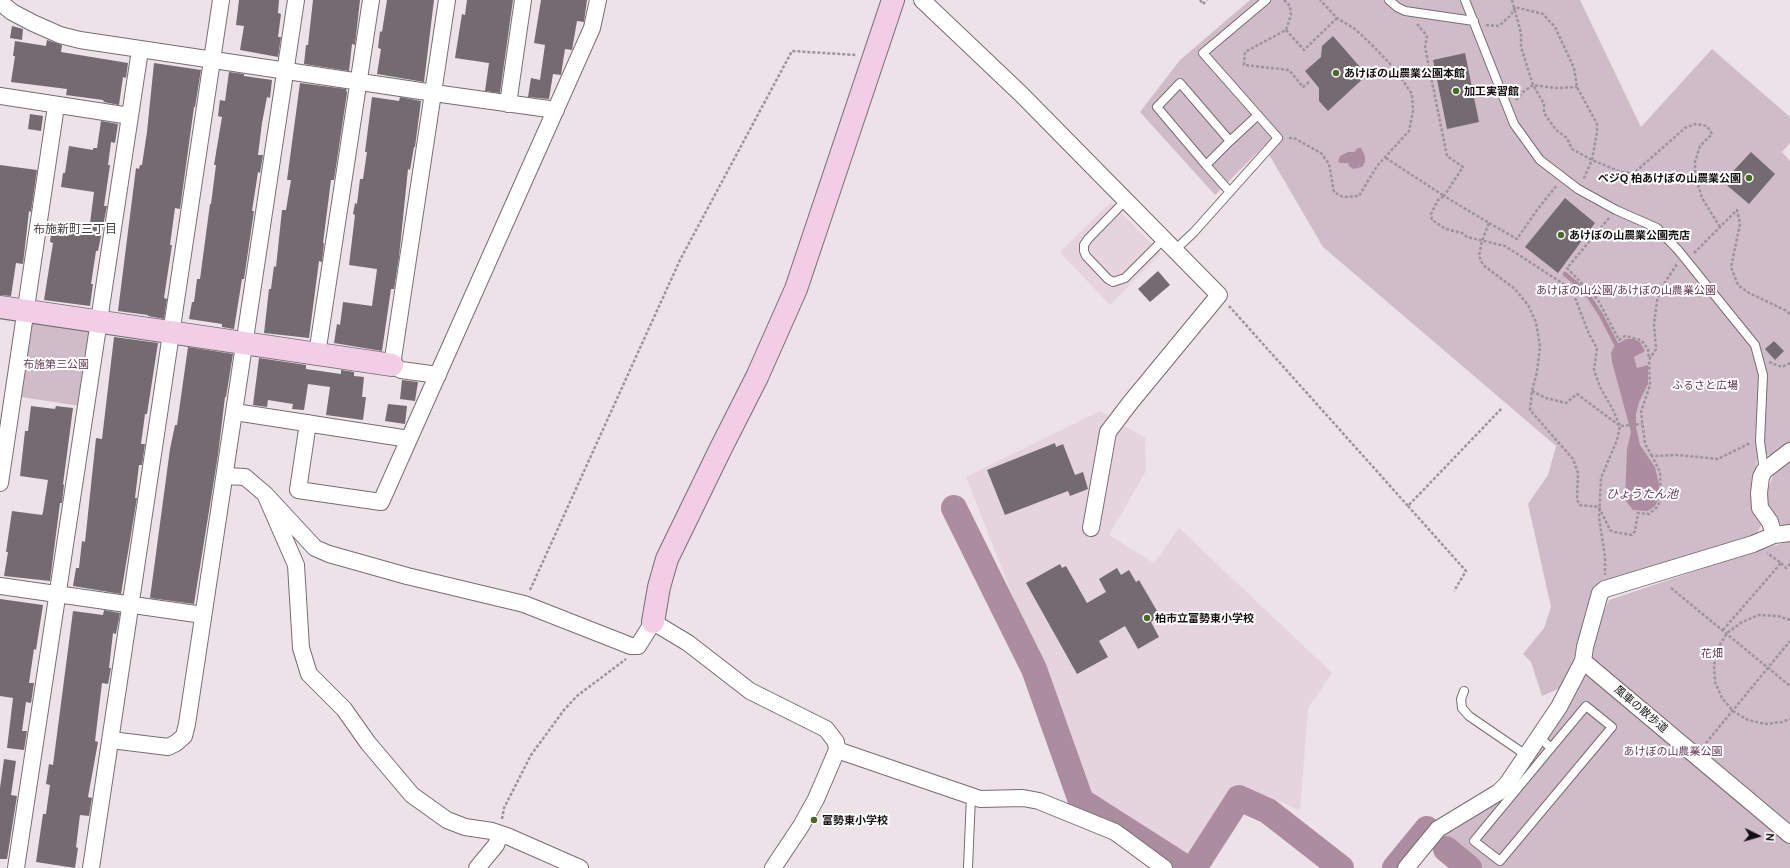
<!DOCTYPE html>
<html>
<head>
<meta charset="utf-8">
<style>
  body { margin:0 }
  #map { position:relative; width:1790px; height:868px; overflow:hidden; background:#ece2e8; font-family:Ubuntu,sans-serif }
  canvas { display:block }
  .north { position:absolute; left:1738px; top:816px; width:40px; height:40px; -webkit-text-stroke:3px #fff; paint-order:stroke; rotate:95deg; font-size:11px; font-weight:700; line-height:16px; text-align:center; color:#141012 }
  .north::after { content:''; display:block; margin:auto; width:14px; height:18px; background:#141012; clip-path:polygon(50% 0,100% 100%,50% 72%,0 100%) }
</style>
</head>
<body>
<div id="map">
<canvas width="1790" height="868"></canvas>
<div class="north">N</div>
</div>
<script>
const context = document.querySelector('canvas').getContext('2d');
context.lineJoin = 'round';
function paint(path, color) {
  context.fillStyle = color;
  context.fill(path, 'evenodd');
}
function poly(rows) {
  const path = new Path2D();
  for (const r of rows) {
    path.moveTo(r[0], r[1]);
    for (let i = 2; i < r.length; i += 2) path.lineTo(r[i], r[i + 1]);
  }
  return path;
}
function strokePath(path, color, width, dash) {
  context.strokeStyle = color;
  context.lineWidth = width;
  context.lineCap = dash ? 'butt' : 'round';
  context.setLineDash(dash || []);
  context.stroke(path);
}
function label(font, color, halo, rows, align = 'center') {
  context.font = font + ' Ubuntu,"Noto Sans JP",sans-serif';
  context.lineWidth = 4;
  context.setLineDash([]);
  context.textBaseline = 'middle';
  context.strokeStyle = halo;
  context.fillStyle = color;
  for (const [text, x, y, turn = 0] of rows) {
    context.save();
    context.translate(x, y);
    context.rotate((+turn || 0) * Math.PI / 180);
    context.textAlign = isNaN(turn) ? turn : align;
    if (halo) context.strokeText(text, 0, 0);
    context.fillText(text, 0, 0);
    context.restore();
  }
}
paint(poly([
  [1111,202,1161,253,1110,305,1060,252],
  [1100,411,1145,438,1146,471,1109,535,1154,563,1179,528,1332,673,1308,708,1300,810,1236,784,1184,862,1092,799,966,477]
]), '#e5d3de');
paint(poly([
  [1250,0,1580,0,1641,127,1712,49,1790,117,1790,143,1782,152,1790,161,1790,444,1774,455,1762,455,1757,457,1754,499,1761,526,1754,539,1612,582,1581,652,1561,691,1558,689,1542,696,1531,662,1523,654,1544,628,1551,607,1528,504,1548,475,1556,446,1323,247,1264,146,1215,195,1140,112,1180,60],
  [32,323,91,331,80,406,21,397],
  [1790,460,1790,529,1786,531,1764,500,1774,473],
  [1790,541,1790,868,1480,868,1441,834,1504,789,1592,641,1609,600,1749,553]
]), '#d0bcc8');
paint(poly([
  [1358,148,1361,148,1365,156,1365,162,1362,167,1353,169,1349,166,1348,163,1340,163,1338,161,1340,156,1348,152,1354,152],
  [1626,339,1634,339,1640,342,1645,351,1634,357,1637,368,1648,365,1648,384,1639,402,1636,414,1636,427,1640,445,1655,467,1659,484,1659,498,1655,506,1648,511,1633,510,1625,500,1627,449,1631,432,1612,362,1611,353,1615,345]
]), '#ac8da0');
strokePath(poly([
  [1565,274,1586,292,1601,315,1616,344]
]), '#ac8da0', 4.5);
strokePath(poly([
  [954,508,1034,669,1081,801,1186,868],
  [1446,849,1469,868],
  [1194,868,1239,798,1268,811,1341,868],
  [1395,868,1427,829]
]), '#ac8da0', 26);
paint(poly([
  [239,0,279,0,278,13,281,14,278,37,281,37,278,57,240,50,244,26,236,25],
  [313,0,360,0,355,45,352,44,349,71,304,64,306,45,308,45],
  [387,0,434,0,424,82,377,74,381,49,378,48,380,31,382,32],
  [467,0,513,0,500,93,485,91,489,63,455,58,462,14,465,15],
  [541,0,587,0,584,22,577,21,572,50,565,49,561,75,553,74,549,99,528,97,531,78,540,80,545,45,534,43],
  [12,26,23,29,22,40,10,38],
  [1333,36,1367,75,1328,111,1319,101,1319,88,1305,71,1321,57,1322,46],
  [47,40,62,45,61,52,128,63,126,78,123,77,119,105,104,102,103,100,66,95,67,89,11,82,15,56,13,56,15,41,46,46],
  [1465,53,1479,122,1447,129,1433,60],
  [154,63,201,70,195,107,194,107,180,209,175,208,170,245,172,245,164,298,167,299,164,319,148,316,148,315,118,311,136,168,139,169,140,165,142,165,147,132],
  [229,72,244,74,244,76,272,80,270,98,267,97,262,123,258,155,263,155,260,173,258,172,252,211,254,211,244,279,242,279,234,329,222,327,222,324,189,319,192,302,194,302,197,279,200,279,210,204,211,204,216,165,214,165,222,117,218,116,220,100,225,101],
  [300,83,346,89,347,93,334,180,331,180,323,243,324,243,322,262,319,261,309,338,264,333,269,289,271,289,274,266,276,267,282,210,286,210,291,180,287,180],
  [372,97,399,101,400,97,421,101,415,147,414,147,410,170,408,169,399,257,394,289,391,289,382,351,334,343,337,324,340,325,343,302,372,306,377,269,349,265,355,215,353,214,355,203,357,204,360,179,363,179,367,152,365,152],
  [30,114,43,116,41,131,28,129],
  [101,121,118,124,115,143,111,142,108,165,110,165,104,206,107,206,98,251,96,251,91,284,93,284,90,306,44,300,53,243,50,242,52,225,89,231,94,192,61,187,63,173,65,173,69,146,93,150,93,148,97,148],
  [1751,152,1775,174,1749,204,1723,182],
  [0,165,37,170,31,212,29,211,23,264,16,263,11,296,0,295],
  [1565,198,1595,223,1558,273,1525,247],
  [1158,271,1170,285,1150,302,1138,289],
  [114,337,158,343,147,414,145,414,141,444,145,444,142,465,139,465,135,498,137,498,121,594,73,586,76,568,79,568,82,541,85,542,96,438,102,439],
  [1774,341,1784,351,1775,360,1765,349],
  [188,347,233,354,226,397,225,397,218,455,194,604,150,598,170,449,175,425,177,425],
  [259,358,306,365,306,369,341,374,341,370,354,372,354,376,364,377,362,397,366,397,363,420,326,415,330,387,308,384,304,410,292,409,293,404,268,400,267,407,253,405],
  [402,380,418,382,415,401,400,399],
  [388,404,407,406,405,424,385,421],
  [31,406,55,409,56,406,73,408,63,484,64,485,62,503,60,503,50,581,4,576,8,552,6,552,12,511,42,515,43,512,48,480,20,476,25,431,28,431],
  [1055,443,1056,447,1063,444,1075,475,1083,472,1088,489,1070,496,1068,491,1005,515,987,470],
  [1060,564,1062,568,1066,566,1087,603,1106,592,1099,579,1117,568,1121,575,1129,570,1136,582,1139,580,1160,616,1151,622,1159,637,1138,649,1125,626,1099,641,1108,657,1077,674,1026,583],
  [0,599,43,605,36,650,34,649,29,683,34,683,31,703,26,702,22,731,27,731,24,750,7,748,13,698,0,696],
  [104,610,120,613,116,634,113,633,109,668,111,668,108,684,102,683,95,741,98,742,88,797,92,798,89,816,80,815,76,847,78,848,75,868,36,862,43,814,46,814,50,785,46,784,49,764,53,765,73,611,103,615],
  [4,759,16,761,11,795,17,796,7,859,0,859,0,788]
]), '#746b71');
const lane = poly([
  [1389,0,1397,7,1405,11,1474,21],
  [1465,0,1514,124,1540,160,1578,189,1616,210,1657,228,1678,250,1755,345,1763,375,1760,441,1764,471],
  [1230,141,1258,115],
  [1206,165,1230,141,1180,83,1157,107,1206,165,1230,192],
  [1126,200,1088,239,1084,245,1084,251,1086,256,1108,279,1113,282,1125,278,1164,239],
  [1175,250,1194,232,1278,138,1203,53,1266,0],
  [1464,691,1461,699,1462,708,1469,716,1526,755],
  [1539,737,1551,748,1586,706,1612,727,1500,861,1474,841,1551,748],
  [968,868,971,796]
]);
const street = poly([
  [922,0,1021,94,1219,295,1130,403,1108,432,1091,528],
  [0,2,12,12,33,23,60,35,80,40,434,93,556,110],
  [0,96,130,116],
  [508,104,523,0],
  [317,354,371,0],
  [438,375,401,370,392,365,447,0],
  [235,412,409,439],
  [308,423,298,490,381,502,592,28,598,0],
  [226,476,245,477,265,494,296,565,301,648,309,674,344,709,368,743,412,795,447,820,465,827,492,831,507,836,580,868],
  [0,483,56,106],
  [265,494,315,548,329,554,407,576,524,604,631,646,638,646,653,622,688,643,750,691,826,729,836,742,837,750,816,799,801,826,773,868],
  [1774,535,1770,522,1760,508,1759,493,1761,477,1764,471,1790,451],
  [0,586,203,615],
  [1583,661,1790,835],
  [111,740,168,747,176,743,184,736,187,724,296,0],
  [837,750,980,799,1023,798,1039,801,1115,832,1164,868],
  [16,868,140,50],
  [91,868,221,0],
  [477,868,496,845,500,834],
  [1406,868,1438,829,1499,792,1507,784,1559,707,1583,661,1585,647,1600,593,1605,589,1753,544,1774,535,1790,533]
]);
const secondary = poly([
  [0,307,392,365],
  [653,622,659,587,667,559,721,448,757,377,796,289,893,0]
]);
strokePath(lane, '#766d72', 10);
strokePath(street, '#766d72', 18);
strokePath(secondary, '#766d72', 24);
strokePath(poly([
  [1200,0,1203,4,1207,0],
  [1284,0,1290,6,1291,15,1286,30,1245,52,1244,65,1289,70,1303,87,1309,82],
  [1512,0,1521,33,1521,47,1533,85,1544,104,1544,113,1556,130,1567,138,1572,149,1592,160,1621,172,1634,173,1685,128,1695,124,1707,126,1712,134,1700,146,1695,162,1695,174,1702,198,1720,227],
  [1417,24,1427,36,1425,47,1447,156,1463,167,1444,196,1489,223,1482,241,1479,256,1483,265,1515,289,1528,305,1536,322,1540,347,1537,372,1532,391,1530,410,1573,459,1578,473,1577,500,1580,505,1599,507,1610,530,1614,532,1632,535,1635,531,1638,513,1649,514,1657,507,1661,499,1660,472,1652,456,1679,455,1718,459,1750,443],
  [1486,25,1499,26,1511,15,1515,7,1543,14,1555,27,1574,68,1577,87,1597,124,1597,132,1592,160,1583,180],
  [1286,30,1304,50,1337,18],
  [1516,100,1523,92,1533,85,1555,88,1577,87],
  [1289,138,1294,138,1321,153,1329,164,1334,192,1343,197,1359,196,1377,166,1409,131,1413,111,1412,94,1394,68,1373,46,1355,29,1337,18,1320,0],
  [1386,158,1444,196,1438,200,1431,214,1432,220,1446,229,1462,233,1467,237,1505,246,1565,285,1574,295,1589,334,1597,348,1594,370,1600,387,1612,408,1620,426,1617,440,1601,478,1599,517,1605,557,1605,575],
  [1609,218,1567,268,1598,300,1619,340,1625,336,1641,340,1648,349,1649,359],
  [1489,223,1517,239,1537,210,1557,185],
  [1694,253,1737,210,1740,224,1731,267,1738,285,1749,293,1787,311,1790,315],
  [1229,306,1408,506,1502,408],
  [1769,362,1782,367,1790,363],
  [1532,391,1546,398,1566,403,1577,394,1620,426,1642,424],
  [1652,456,1645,444,1641,412,1650,385,1649,360,1656,349,1654,324,1657,301,1660,290,1677,264],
  [1408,506,1466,571,1454,591],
  [1781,563,1786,568,1790,564],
  [1671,588,1790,686],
  [530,590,680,260,792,51,856,55],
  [1790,620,1778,616,1759,615,1742,622,1727,633,1718,648,1714,665,1715,682,1722,698,1733,711,1748,720,1765,724,1782,722,1790,719],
  [1723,630,1781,563,1767,553],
  [1706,743,1790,641],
  [502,819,504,808,531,755,564,710,577,696,626,659]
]), '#9c9499', 2.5, [3, 2]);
strokePath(lane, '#fff', 8);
strokePath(street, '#fff', 16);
strokePath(secondary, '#f1cee6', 22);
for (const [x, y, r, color] of [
  [1336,73,4,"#496b23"],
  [1456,91,4,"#496b23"],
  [1749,178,4,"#496b23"],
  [1561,235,4,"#496b23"],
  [1147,618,4,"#496b23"],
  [814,820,4,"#496b23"]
]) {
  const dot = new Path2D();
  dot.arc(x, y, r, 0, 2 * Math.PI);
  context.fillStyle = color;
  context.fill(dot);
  strokePath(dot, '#fff', 1.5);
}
label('bold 11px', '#141012', '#fff', [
  ["あけぼの山農業公園本館",1344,73],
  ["加工実習館",1464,91],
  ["ベジQ 柏あけぼの山農業公園",1741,178,"right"],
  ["あけぼの山農業公園売店",1569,235],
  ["柏市立富勢東小学校",1155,618],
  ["富勢東小学校",822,820]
], 'left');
label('11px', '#633754', '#fff', [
  ["あけぼの山公園/あけぼの山農業公園",1626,290],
  ["布施第三公園",56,364],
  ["ふるさと広場",1705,385],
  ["花畑",1712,653],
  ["あけぼの山農業公園",1673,751]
]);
label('11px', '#141012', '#fff', [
  ["風車の散歩道",1641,709,40]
]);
label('12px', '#453d42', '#fff', [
  ["布施新町三丁目",75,229]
]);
label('italic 12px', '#673a58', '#fff', [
  ["ひょうたん池",1642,494]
]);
</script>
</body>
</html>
